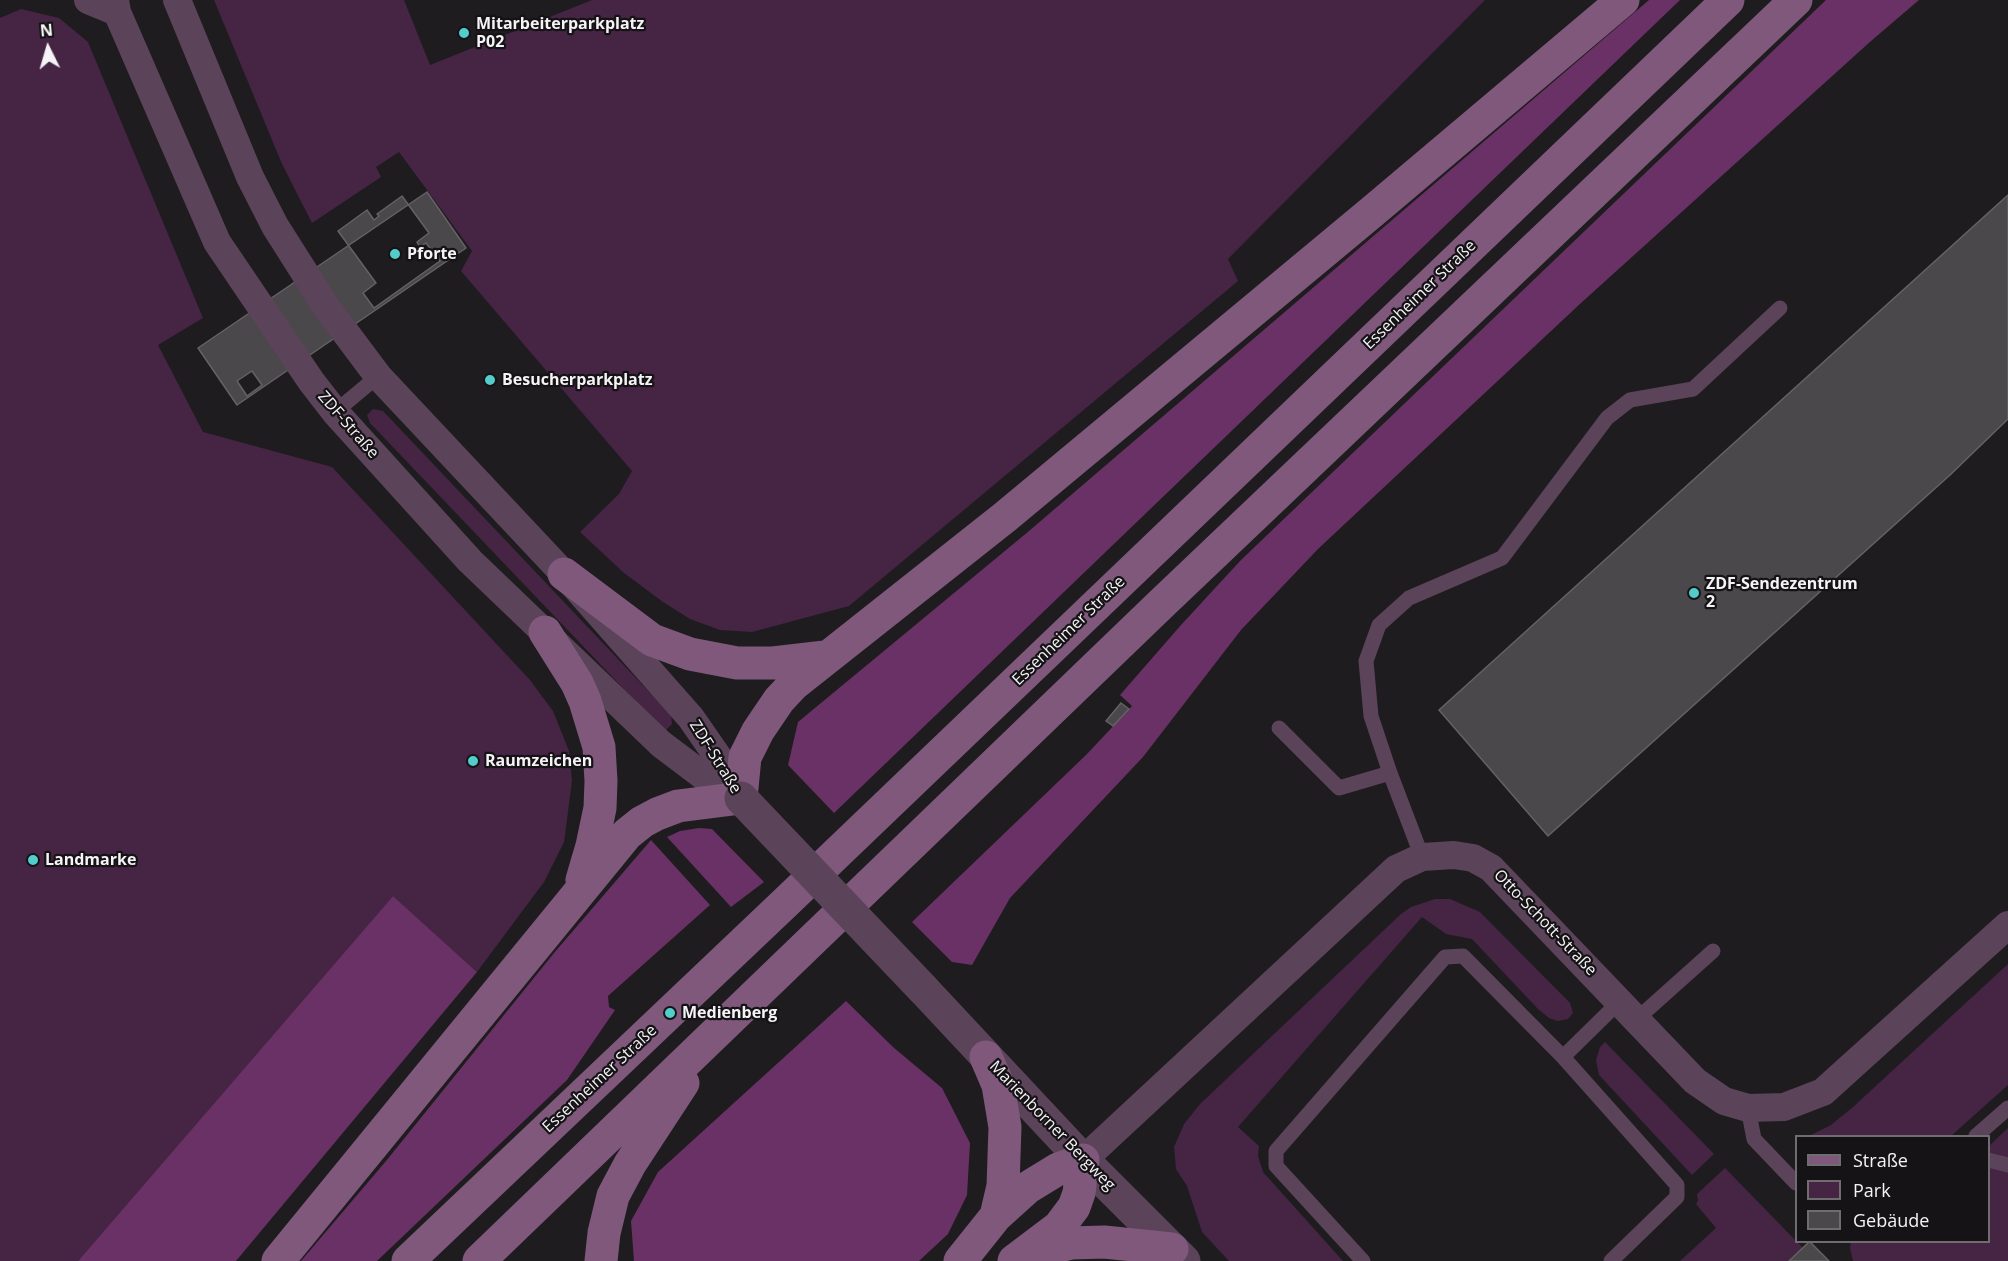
<!DOCTYPE html>
<html>
<head>
<meta charset="utf-8">
<style>
  body { margin:0 }
  #map { position:relative; width:2008px; height:1261px; overflow:hidden; background:#1e1c1e; font-family:"Open Sans",sans-serif }
  canvas { display:block }
  .legend { position:absolute; left:1795px; top:1135px; width:195px; height:108px; box-sizing:border-box; background:#151315; border:2px solid #6f6d6f; margin:0; padding:8px 10px; list-style:none; font-size:18px; color:#f5f3f5 }
  .legend li { display:flex; align-items:center; gap:12px; height:30px }
  .legend b { width:30px; border:2px solid #6f6d6f }
  .north { position:absolute; left:18px; top:18px; width:60px; height:60px; -webkit-text-stroke:4px #151315; paint-order:stroke; rotate:355deg; font-size:16px; font-weight:700; line-height:24px; text-align:center; color:#f5f3f5 }
  .north::after { content:''; display:block; margin:auto; width:21px; height:27px; background:#f5f3f5; clip-path:polygon(50% 0,100% 100%,50% 72%,0 100%) }
</style>
</head>
<body>
<div id="map">
<canvas width="2008" height="1261"></canvas>
<ul class="legend">
<li><b style="height:8px;background:#7f587c"></b>Straße</li>
<li><b style="height:16px;background:#462444"></b>Park</li>
<li><b style="height:16px;background:#4b484b"></b>Gebäude</li>
</ul>
<div class="north">N</div>
</div>
<script>
const context = document.querySelector('canvas').getContext('2d');
context.lineJoin = 'round';
function paint(path, color) {
  context.fillStyle = color;
  context.fill(path, 'evenodd');
}
function poly(rows) {
  const path = new Path2D();
  for (const r of rows) {
    path.moveTo(r[0], r[1]);
    for (let i = 2; i < r.length; i += 2) path.lineTo(r[i], r[i + 1]);
  }
  return path;
}
function strokePath(path, color, width, dash) {
  context.strokeStyle = color;
  context.lineWidth = width;
  context.lineCap = dash ? 'butt' : 'round';
  context.setLineDash(dash || []);
  context.stroke(path);
}
function label(font, color, halo, rows, align = 'center') {
  context.font = font + ' "Open Sans",sans-serif';
  context.lineWidth = 4.5;
  context.setLineDash([]);
  context.textBaseline = 'middle';
  context.strokeStyle = halo;
  context.fillStyle = color;
  for (const [text, x, y, turn = 0] of rows) {
    context.save();
    context.translate(x, y);
    context.rotate((+turn || 0) * Math.PI / 180);
    context.textAlign = isNaN(turn) ? turn : align;
    if (halo) context.strokeText(text, 0, 0);
    context.fillText(text, 0, 0);
    context.restore();
  }
}
paint(poly([
  [214,0,404,0,430,65,592,0,1485,0,1228,259,1238,281,849,606,752,632,720,630,690,619,663,602,624,573,580,532,619,494,632,471,461,271,472,251,399,152,376,167,381,177,312,223,282,164],
  [21,9,59,18,88,42,203,318,158,345,203,432,332,467,530,680,553,711,569,751,572,781,564,842,544,882,477,972,393,896,78,1261,0,1261,0,18],
  [373,409,383,411,671,715,672,724,666,730,663,730,370,423,367,415],
  [1435,899,1450,899,1480,912,1570,1003,1573,1013,1568,1019,1558,1021,1549,1018,1538,1009,1472,939,1446,934,1422,917,1238,1127,1259,1146,1258,1156,1263,1172,1343,1261,1229,1261,1202,1232,1187,1186,1176,1169,1174,1147,1184,1124,1200,1104,1401,914,1411,907],
  [2008,964,2008,1085,1951,1136,1809,1136,1831,1125,1853,1107],
  [1605,1042,1714,1154,1692,1175,1599,1075,1596,1060,1600,1047],
  [2008,1128,2008,1261,1853,1261,1850,1248,1851,1242,1988,1242,1989,1146],
  [1725,1168,1803,1248,1789,1261,1680,1261,1716,1228,1696,1204,1698,1201,1697,1194]
]), '#462444');
paint(poly([
  [1649,0,1680,0,834,813,788,765,798,722,1029,531],
  [1826,0,1919,0,1871,41,1581,303,1318,549,1241,630,1143,757,1010,898,972,965,952,962,912,922,1087,754,1132,706,1120,695,1181,625,1241,560],
  [699,828,712,829,764,882,731,907,667,837,680,831],
  [651,840,710,905,608,996,609,1007,615,1010,567,1080,377,1261,301,1261,386,1161,554,953],
  [393,896,477,972,236,1261,78,1261],
  [846,1001,893,1047,942,1088,970,1143,967,1195,948,1234,919,1261,634,1261,631,1221,658,1172]
]), '#693165');
const building = poly([
  [427,192,466,248,237,405,198,348,427,192],
  [2008,195,2008,419,1950,475,1548,836,1439,710,2008,195],
  [402,196,429,233,417,242,420,247,426,243,440,261,374,308,363,293,376,283,338,231,367,210,374,220,379,216,377,214,402,196],
  [252,371,262,385,247,396,237,381,252,371],
  [1121,703,1129,709,1113,726,1106,721,1121,703],
  [1810,1242,1829,1261,1789,1261,1809,1242,1810,1242]
]);
paint(building, '#4b484b');
strokePath(building, '#656265', 1.5);
strokePath(poly([
  [335,412,378,376],
  [1279,728,1339,788,1390,773],
  [1422,857,1390,773,1371,716,1366,661,1379,625,1409,598,1502,558,1607,418,1630,400,1693,389,1780,308],
  [1637,1019,1713,951],
  [1563,1057,1620,1001],
  [1748,1108,1754,1139,1796,1183],
  [1976,1136,2008,1108],
  [1988,1160,2008,1165],
  [1363,1261,1276,1166,1276,1151,1445,957,1463,956,1563,1057,1677,1185,1677,1197,1611,1261]
]), '#5b4359', 15);
strokePath(poly([
  [88,0,117,12],
  [115,0,117,12,217,242,311,381,335,412,470,561,661,744,710,781,741,798],
  [177,0,250,177,275,226,327,308,378,376,564,574,691,718,718,757,741,798],
  [1083,1160,1396,869,1422,857,1454,855,1473,858,1491,868,1695,1081,1724,1101,1748,1108,1784,1107,1823,1092,2008,925]
]), '#5b4359', 28);
strokePath(poly([
  [923,989,1083,1160,1184,1261]
]), '#5b4359', 33);
strokePath(poly([
  [564,574,652,640,690,654,737,663,773,663,825,657],
  [545,632,577,683,585,701,599,747,601,781,600,808,592,846,582,880],
  [986,1057,998,1085,1005,1127,1003,1186,996,1216],
  [1033,1253,1071,1243,1104,1242,1172,1249],
  [278,1261,627,834,642,822,657,814,678,806,741,798,745,757,758,731,779,700,794,684,1005,517,1373,211,1623,0],
  [408,1261,785,903,1728,0],
  [479,1261,1159,606,1796,0],
  [601,1261,604,1233,613,1196,630,1164,683,1083],
  [960,1261,996,1216,1027,1188,1058,1169,1083,1160,1079,1193,1074,1207,1059,1227,1014,1261]
]), '#7f587c', 33);
strokePath(poly([
  [741,798,923,989]
]), '#5b4359', 33);
for (const [x, y, r, color] of [
  [464,33,6,"#53cdcb"],
  [395,254,6,"#53cdcb"],
  [490,380,6,"#53cdcb"],
  [1694,593,6,"#53cdcb"],
  [473,761,6,"#53cdcb"],
  [33,860,6,"#53cdcb"],
  [670,1013,6,"#53cdcb"]
]) {
  const dot = new Path2D();
  dot.arc(x, y, r, 0, 2 * Math.PI);
  context.fillStyle = color;
  context.fill(dot);
  strokePath(dot, '#151315', 2);
}
label('bold 16px', '#f5f3f5', '#151315', [
  ["Mitarbeiterparkplatz",476,24],
  ["P02",476,42],
  ["Pforte",407,254],
  ["Besucherparkplatz",502,380],
  ["ZDF-Sendezentrum",1706,584],
  ["2",1706,602],
  ["Raumzeichen",485,761],
  ["Landmarke",45,860],
  ["Medienberg",682,1013]
], 'left');
label('16px', '#f5f3f5', '#151315', [
  ["Essenheimer Straße",1420,295,-44],
  ["ZDF-Straße",348,425,49],
  ["Essenheimer Straße",1069,631,-44],
  ["ZDF-Straße",715,757,58],
  ["Otto-Schott-Straße",1545,923,46],
  ["Essenheimer Straße",600,1079,-43],
  ["Marienborner Bergweg",1052,1126,46]
]);
</script>
</body>
</html>
